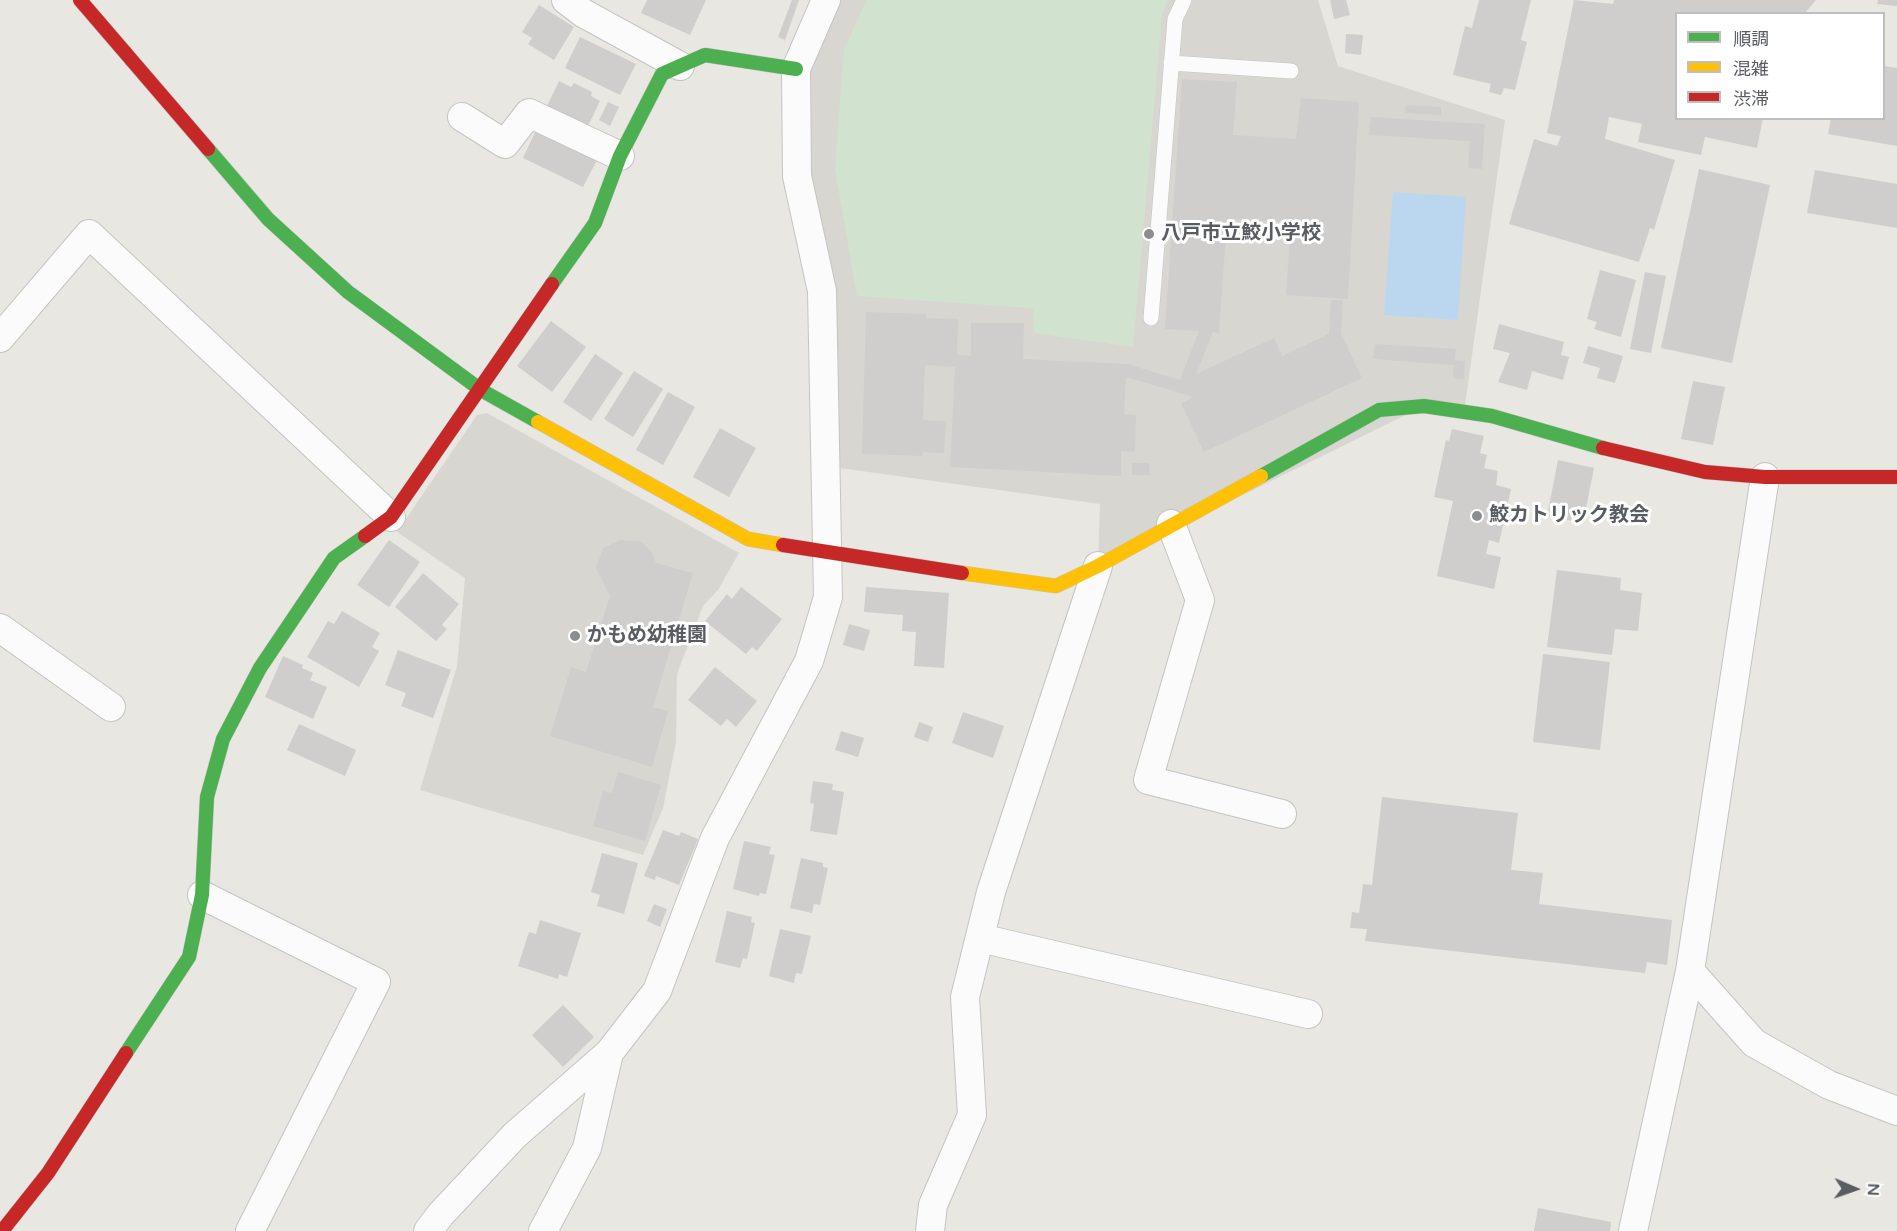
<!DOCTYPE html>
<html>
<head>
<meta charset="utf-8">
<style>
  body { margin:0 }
  #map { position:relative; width:1897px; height:1231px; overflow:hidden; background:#e8e7e2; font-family:"Varela Round","Noto Sans JP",sans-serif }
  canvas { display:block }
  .legend { position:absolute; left:1675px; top:12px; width:210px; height:108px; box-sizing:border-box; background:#fff; border:2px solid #bdbebf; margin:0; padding:8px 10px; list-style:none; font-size:18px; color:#595c60 }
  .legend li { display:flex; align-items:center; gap:12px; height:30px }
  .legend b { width:30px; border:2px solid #bdbebf }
  .north { position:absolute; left:1825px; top:1159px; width:60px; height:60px; -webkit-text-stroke:4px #fff; paint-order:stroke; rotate:92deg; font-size:16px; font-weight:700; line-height:24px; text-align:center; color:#595c60 }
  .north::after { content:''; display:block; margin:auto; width:21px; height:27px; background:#595c60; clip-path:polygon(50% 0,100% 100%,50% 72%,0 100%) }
</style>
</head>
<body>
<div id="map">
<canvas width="1897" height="1231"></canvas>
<ul class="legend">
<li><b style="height:8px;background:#4caf50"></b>順調</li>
<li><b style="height:8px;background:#ffc107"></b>混雑</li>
<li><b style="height:8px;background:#c62828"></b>渋滞</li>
</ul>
<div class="north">N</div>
</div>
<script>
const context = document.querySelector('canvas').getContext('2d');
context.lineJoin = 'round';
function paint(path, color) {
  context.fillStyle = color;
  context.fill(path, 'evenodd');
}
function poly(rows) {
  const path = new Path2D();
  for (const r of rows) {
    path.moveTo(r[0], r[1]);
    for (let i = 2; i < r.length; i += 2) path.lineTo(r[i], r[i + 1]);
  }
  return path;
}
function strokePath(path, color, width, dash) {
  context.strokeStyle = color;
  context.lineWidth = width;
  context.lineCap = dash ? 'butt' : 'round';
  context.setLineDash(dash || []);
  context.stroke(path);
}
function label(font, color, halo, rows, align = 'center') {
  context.font = font + ' "Varela Round","Noto Sans JP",sans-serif';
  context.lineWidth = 6;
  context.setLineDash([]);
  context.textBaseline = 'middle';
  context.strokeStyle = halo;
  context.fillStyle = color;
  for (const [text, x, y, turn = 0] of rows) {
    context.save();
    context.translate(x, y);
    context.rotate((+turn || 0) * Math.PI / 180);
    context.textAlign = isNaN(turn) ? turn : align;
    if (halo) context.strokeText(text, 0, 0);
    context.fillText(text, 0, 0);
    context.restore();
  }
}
paint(poly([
  [826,0,1318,0,1338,66,1505,120,1464,412,1424,406,1098,566,1100,504,825,466,796,69],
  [487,413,739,553,718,590,703,606,677,674,676,742,663,808,643,855,420,790,457,666,465,578,397,532,477,415]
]), '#d8d6d1');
paint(poly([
  [867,0,1168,0,1162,14,1133,347,1034,333,1033,308,857,296,835,170,844,49]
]), '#d1e3cf');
paint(poly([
  [1393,192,1466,197,1458,320,1384,315]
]), '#bad7ef');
paint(poly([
  [647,0,706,0,690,35,641,13],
  [792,0,799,0,785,40,778,37],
  [1330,0,1346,0,1350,15,1334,19],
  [1479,0,1531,0,1521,40,1527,42,1515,90,1504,88,1501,95,1489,92,1491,84,1453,75,1465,26,1472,28],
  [1574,0,1613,4,1614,0,1816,0,1804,14,1676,14,1676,118,1763,118,1757,148,1705,137,1701,155,1638,142,1642,124,1609,117,1605,139,1675,160,1654,230,1650,228,1639,262,1509,224,1534,139,1557,146,1561,136,1547,133],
  [1878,0,1897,0,1897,6,1877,4],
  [539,5,574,27,554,60,528,44,532,38,522,32],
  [1346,34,1363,35,1361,55,1345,53],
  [580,37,636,64,620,95,565,68],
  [1884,66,1897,68,1897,146,1828,134,1831,118,1884,118],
  [1182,79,1237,82,1233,135,1296,139,1301,98,1359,102,1348,299,1286,295,1291,223,1227,219,1219,333,1213,332,1196,374,1274,338,1282,356,1329,334,1331,300,1343,300,1341,333,1362,378,1204,452,1181,403,1194,397,1126,377,1124,414,1136,415,1135,452,1121,451,1121,476,950,467,955,367,925,365,923,420,946,421,944,453,923,452,922,456,862,454,866,312,926,314,926,318,958,319,957,355,971,356,971,323,1024,323,1023,359,1127,364,1180,380,1199,331,1165,329],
  [559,81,571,87,574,83,592,92,591,96,600,101,588,126,547,106],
  [608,102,619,107,610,126,599,120],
  [1406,105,1441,107,1441,115,1405,113],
  [1371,117,1485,124,1482,169,1468,168,1470,141,1369,135],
  [536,130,597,160,583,187,523,158],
  [1699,169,1770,185,1732,363,1661,348],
  [1815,170,1897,184,1897,228,1807,213],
  [1600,270,1636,280,1621,337,1594,329,1597,322,1587,319],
  [1645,272,1666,276,1651,353,1630,349],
  [551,321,586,347,552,392,517,366],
  [1499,324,1564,342,1561,355,1569,357,1563,380,1532,371,1527,390,1498,382,1510,353,1493,349],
  [1375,344,1456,349,1455,360,1465,361,1464,379,1453,378,1454,365,1373,359],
  [1588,346,1623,356,1615,383,1597,378,1600,368,1583,363],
  [595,354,623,373,591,421,563,402],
  [634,371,663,389,633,437,604,419],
  [1693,381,1725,387,1713,445,1681,439],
  [668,392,695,407,663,465,636,450],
  [720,428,756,448,729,497,693,477],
  [1452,429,1484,436,1480,453,1487,455,1484,468,1498,471,1496,485,1511,489,1499,543,1489,540,1486,554,1501,557,1494,589,1437,576,1453,501,1434,497,1446,440,1449,441],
  [1558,460,1594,468,1583,523,1547,516],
  [1132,463,1149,463,1150,475,1132,475],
  [389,540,420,562,389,607,357,585],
  [620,540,641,542,652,552,656,563,693,573,653,707,668,711,652,767,550,736,571,667,586,672,610,596,596,568,603,548],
  [1557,570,1621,578,1620,590,1642,593,1638,631,1615,629,1612,655,1547,647],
  [423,573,459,604,442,625,447,629,436,641,395,607],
  [741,587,782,619,757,651,752,647,746,654,705,621,727,594,732,599],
  [866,587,949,593,944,668,914,666,916,632,902,631,903,615,864,612],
  [342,611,380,633,372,647,379,651,359,687,307,657,328,621,334,624],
  [849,624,870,630,864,651,843,645],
  [398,650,451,670,433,718,401,706,406,693,385,685],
  [1543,654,1610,662,1600,750,1533,742],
  [283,656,303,665,302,668,313,673,310,680,327,687,313,719,265,697],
  [715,667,757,701,736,727,727,719,721,726,688,700],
  [963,712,1004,726,993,758,952,743],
  [919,722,933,727,928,742,914,737],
  [299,724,356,750,345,776,287,750],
  [841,731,864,738,858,757,835,750],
  [618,772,661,785,645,841,593,826,603,791,612,793],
  [813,781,833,784,832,790,844,792,837,835,810,831,814,804,810,803],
  [1382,797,1518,813,1511,870,1543,873,1539,904,1672,920,1667,965,1647,962,1645,973,1365,941,1367,929,1350,928,1352,912,1359,913,1363,884,1372,885],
  [663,830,679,836,681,832,698,839,679,885,656,876,655,880,644,876],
  [744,841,771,847,769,854,775,855,766,894,760,893,759,896,733,889],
  [602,853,638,863,624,914,597,906,600,895,591,892],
  [801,858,823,863,823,867,828,868,820,905,814,904,812,913,790,908],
  [654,904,667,909,660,927,647,921],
  [727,911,752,917,751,922,755,923,747,959,743,958,740,968,715,962],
  [540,920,581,933,567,977,559,974,558,979,518,966,529,932,536,934],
  [780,929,811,936,802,974,796,973,794,983,769,976],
  [563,1005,594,1037,563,1067,532,1035],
  [1538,1208,1611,1222,1610,1231,1534,1231]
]), '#cfcecc');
const lane = poly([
  [1171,63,1291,71],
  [1151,318,1175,19,1184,0]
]);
const street = poly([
  [566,0,583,13,680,66],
  [462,117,505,144,529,113,620,156],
  [0,338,89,234,391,517],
  [1171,524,1200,600,1148,780,1282,814],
  [0,628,111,707],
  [202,895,376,982,250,1231],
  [980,938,1308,1014],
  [1690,971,1754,1043,1829,1085,1897,1111],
  [428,1231,441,1214,515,1135,609,1053,657,991,715,838,809,661,828,597,822,291,797,176,796,69,826,0],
  [543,1231,587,1148,609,1053],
  [930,1231,933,1205,972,1115,965,997,991,892,1098,566],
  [1633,1231,1690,971,1765,477]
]);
const fast = poly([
  [208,149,268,219,348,292,481,390,538,422],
  [552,284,595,223,620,156,662,74,705,55,796,69],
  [1261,476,1379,410,1424,406,1492,416,1603,448],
  [126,1053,189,957,202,895,207,797,223,739,260,668,334,558,365,536]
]);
const slow = poly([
  [538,422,748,539,783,545],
  [962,573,1056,586,1098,566,1261,476]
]);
const jam = poly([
  [80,0,208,149],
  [1603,448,1705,472,1765,477,1897,477],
  [365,536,391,517,552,284],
  [783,545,962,573],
  [2,1231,48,1173,126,1053]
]);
strokePath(lane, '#c4c4c3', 16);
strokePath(street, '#c4c4c3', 30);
strokePath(fast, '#c5c5c4', 15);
strokePath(slow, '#c5c5c4', 15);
strokePath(jam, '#c5c5c4', 15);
strokePath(lane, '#fcfbfb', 15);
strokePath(street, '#fcfbfb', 28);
strokePath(fast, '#4caf50', 14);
strokePath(slow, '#ffc107', 14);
strokePath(jam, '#c62828', 14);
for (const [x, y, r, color] of [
  [1149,234,6,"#8b8d8e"],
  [1477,516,6,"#8b8d8e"],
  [575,636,6,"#8b8d8e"]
]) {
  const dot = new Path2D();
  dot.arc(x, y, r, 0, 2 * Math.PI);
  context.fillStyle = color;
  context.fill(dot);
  strokePath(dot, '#fff', 2);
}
label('bold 20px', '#595c60', '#fff', [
  ["八戸市立鮫小学校",1161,234],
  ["鮫カトリック教会",1489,516],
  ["かもめ幼稚園",587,636]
], 'left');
</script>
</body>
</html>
